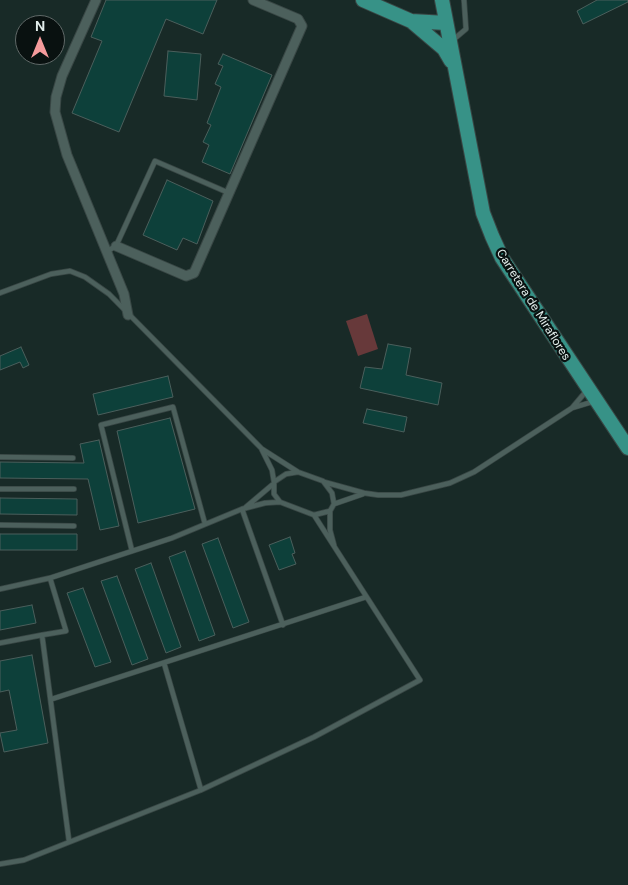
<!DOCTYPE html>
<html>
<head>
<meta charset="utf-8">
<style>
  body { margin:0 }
  #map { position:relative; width:628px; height:885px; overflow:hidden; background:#182a27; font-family:"DM Sans",sans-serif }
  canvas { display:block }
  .north { position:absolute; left:15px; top:15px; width:50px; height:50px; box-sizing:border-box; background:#091110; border:1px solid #606968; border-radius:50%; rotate:0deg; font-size:14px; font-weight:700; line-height:20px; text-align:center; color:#e2edeb }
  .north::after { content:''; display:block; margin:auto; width:18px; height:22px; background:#f59b9c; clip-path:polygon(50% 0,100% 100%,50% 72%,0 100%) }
</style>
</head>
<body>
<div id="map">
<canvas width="628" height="885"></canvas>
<div class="north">N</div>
</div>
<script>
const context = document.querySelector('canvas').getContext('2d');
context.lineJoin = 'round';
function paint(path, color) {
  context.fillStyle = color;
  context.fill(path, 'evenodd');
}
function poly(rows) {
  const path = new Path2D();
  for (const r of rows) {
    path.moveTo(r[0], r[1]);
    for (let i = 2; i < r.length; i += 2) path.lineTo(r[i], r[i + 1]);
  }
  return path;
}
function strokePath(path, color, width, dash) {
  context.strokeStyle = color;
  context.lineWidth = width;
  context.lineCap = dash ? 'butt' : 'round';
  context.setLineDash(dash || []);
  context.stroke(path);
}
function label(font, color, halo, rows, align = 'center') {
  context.font = font + ' "DM Sans",sans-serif';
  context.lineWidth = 4.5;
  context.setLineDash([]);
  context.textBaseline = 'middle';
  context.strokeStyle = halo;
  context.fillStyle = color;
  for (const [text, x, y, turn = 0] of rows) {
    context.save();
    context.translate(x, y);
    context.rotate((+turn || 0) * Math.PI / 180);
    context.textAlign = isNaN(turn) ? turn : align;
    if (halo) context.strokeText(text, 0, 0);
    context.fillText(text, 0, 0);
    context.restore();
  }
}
paint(poly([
  [367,314,378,349,358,356,346,321]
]), '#67393a');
const building = poly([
  [106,0,217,0,203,34,166,19,119,132,72,113,102,41,91,37,106,0],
  [597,0,628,0,628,2,583,24,577,11,597,0],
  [168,51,201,54,197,100,164,96,168,51],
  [223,54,272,75,230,174,202,162,209,145,203,142,211,125,207,123,221,87,215,84,223,66,218,64,223,54],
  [167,180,213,201,197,244,183,238,177,250,143,235,167,180],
  [388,344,411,348,406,375,442,383,438,405,360,388,365,367,382,369,388,344],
  [21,347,29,365,23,368,20,362,0,370,0,356,21,347],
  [168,376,173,397,98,415,93,394,168,376],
  [367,409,407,417,404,432,363,423,367,409],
  [170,418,195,509,138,523,117,431,170,418],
  [99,440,119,526,100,530,88,479,0,478,0,462,84,463,80,444,99,440],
  [0,498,77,499,77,515,0,514,0,498],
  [0,534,77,534,77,550,0,550,0,534],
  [290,537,295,553,292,554,296,564,279,570,269,545,290,537],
  [218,538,249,622,233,628,202,544,218,538],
  [185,551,215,635,199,641,169,557,185,551],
  [151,563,181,647,166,653,135,569,151,563],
  [117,576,148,659,132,665,101,581,117,576],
  [83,588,111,662,95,667,67,593,83,588],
  [32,605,36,623,0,630,0,611,32,605],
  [32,655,48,743,4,752,0,733,17,730,9,690,0,692,0,661,32,655]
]);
paint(building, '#0d403a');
strokePath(building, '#4b5f5c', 1);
const service = poly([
  [453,40,466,29,464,0],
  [106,252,116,246,155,161,229,193],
  [0,293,51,274,70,271,85,277,109,294,262,449,298,472,323,481,332,493,334,504,330,511,314,515,280,502,274,494,274,482,286,474,298,472],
  [572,408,595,401],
  [262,450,272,470,274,482],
  [0,457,73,458],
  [324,482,364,493,378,495,401,495,450,483,474,472,572,408,588,389],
  [0,489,74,489],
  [334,504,363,494],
  [246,507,272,485],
  [242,509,283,625],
  [330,511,330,530,334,545],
  [0,525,74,526],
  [132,551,101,425,173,407,205,524],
  [0,589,50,578,172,538,242,509,265,503,280,502],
  [42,635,66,631,50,578],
  [0,643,42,635,69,841],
  [164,663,201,790],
  [52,699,366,597],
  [0,864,24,860,201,790,314,737,420,680,314,515]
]);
const minor = poly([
  [96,0,62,76,56,97,55,112,67,155,124,294,128,315],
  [116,246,186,276,194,273,302,26,298,19,253,0]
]);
const primary = poly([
  [363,0,411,21,444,49,451,61],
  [442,0,483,213,492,236,502,258,628,448],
  [411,21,446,23]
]);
strokePath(service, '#394745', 6);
strokePath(minor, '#394745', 11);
strokePath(primary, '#394745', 16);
strokePath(service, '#4c605c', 4.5);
strokePath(minor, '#4c605c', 9);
strokePath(primary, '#379287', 14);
label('12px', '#e2edeb', '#091110', [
  ["Carretera de Miraflores",533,305,58]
]);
</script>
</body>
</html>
